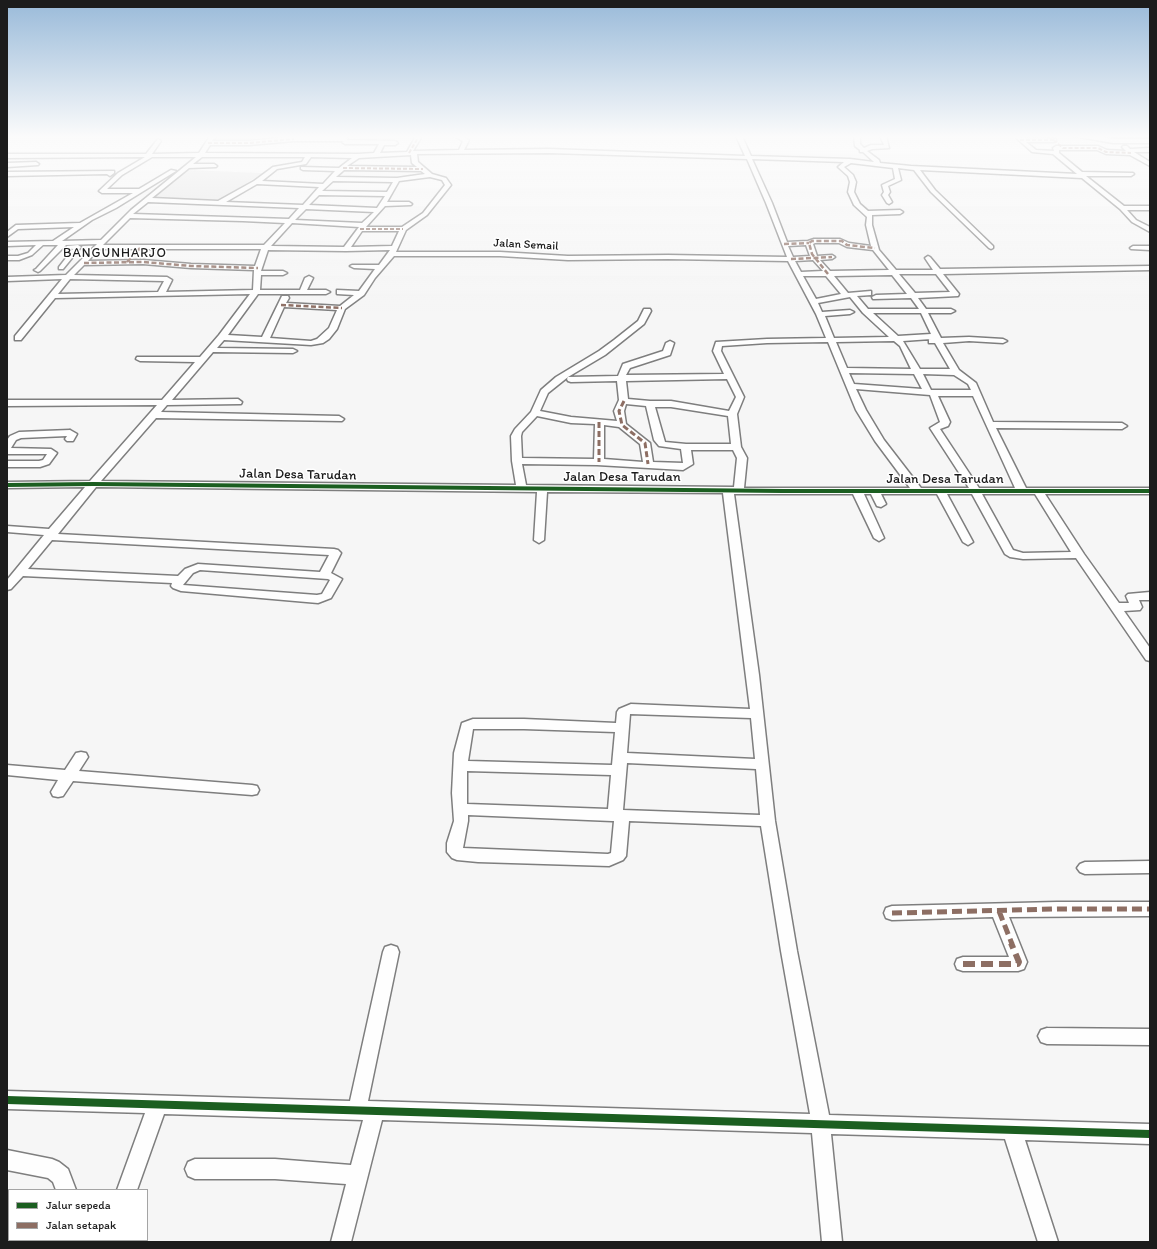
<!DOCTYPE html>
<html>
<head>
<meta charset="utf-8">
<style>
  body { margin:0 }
  #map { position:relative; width:1157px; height:1249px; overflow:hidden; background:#f6f6f6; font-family:Itim,sans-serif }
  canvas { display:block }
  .frame { position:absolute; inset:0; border:8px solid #1c1c1c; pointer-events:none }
  .legend { position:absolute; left:8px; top:1189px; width:140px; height:52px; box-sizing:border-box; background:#fff; border:1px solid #a4a4a4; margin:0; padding:5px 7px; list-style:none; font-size:12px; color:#1c1c1c }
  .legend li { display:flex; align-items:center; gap:8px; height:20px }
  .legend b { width:20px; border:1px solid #a4a4a4 }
</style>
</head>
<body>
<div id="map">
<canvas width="1157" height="1249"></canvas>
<div class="frame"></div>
<ul class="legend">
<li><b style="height:5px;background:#1b5e20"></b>Jalur sepeda</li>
<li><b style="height:5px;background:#8d6e63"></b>Jalan setapak</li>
</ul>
</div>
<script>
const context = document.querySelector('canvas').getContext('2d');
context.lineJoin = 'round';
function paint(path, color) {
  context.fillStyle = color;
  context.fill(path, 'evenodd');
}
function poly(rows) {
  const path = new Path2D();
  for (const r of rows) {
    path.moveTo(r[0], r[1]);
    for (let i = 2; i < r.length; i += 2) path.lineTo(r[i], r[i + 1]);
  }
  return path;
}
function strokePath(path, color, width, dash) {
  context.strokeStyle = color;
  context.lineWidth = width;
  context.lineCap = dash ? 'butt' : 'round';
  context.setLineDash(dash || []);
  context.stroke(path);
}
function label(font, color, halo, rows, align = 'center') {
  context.font = font + ' Itim,sans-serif';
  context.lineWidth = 3;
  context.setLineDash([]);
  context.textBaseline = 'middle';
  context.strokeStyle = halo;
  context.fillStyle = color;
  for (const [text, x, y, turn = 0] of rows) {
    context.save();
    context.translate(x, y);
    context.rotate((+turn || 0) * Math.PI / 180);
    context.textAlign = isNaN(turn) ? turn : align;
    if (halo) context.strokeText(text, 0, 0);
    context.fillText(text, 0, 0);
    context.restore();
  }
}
paint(poly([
  [187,170,263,173,218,201,152,198]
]), '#e4e4e4');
const minor = poly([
  [210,136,216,136,212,141,249,141,299,136,298,137,345,137,348,139,346,140,395,141,398,143,395,145,384,145,380,153,407,152,416,136,422,136,413,151,459,150,463,141,453,136,460,136,469,140,464,150,549,149,745,156,736,136,742,136,751,156,850,159,874,162,863,152,860,152,860,150,855,146,854,136,860,136,860,144,864,148,871,145,884,145,880,136,886,136,889,148,872,149,867,151,879,160,880,163,911,166,1077,174,1053,154,1032,152,1014,136,1019,136,1022,138,1056,139,1056,141,1054,142,1026,142,1036,150,1054,151,1053,148,1056,146,1098,146,1107,150,1126,151,1122,147,1123,146,1127,146,1130,149,1150,148,1150,152,1134,152,1150,162,1150,166,1130,155,1106,154,1097,150,1059,150,1059,153,1082,172,1133,173,1134,174,1131,176,1086,176,1124,206,1150,206,1150,210,1127,210,1136,220,1150,227,1150,232,1132,222,1120,209,1082,178,920,170,935,190,993,246,993,248,991,249,989,248,931,192,914,170,898,168,901,180,888,186,890,192,888,195,892,202,889,204,887,203,882,195,884,192,882,185,895,179,893,168,851,163,844,167,853,175,856,182,854,192,860,204,868,211,900,210,903,212,900,214,872,215,872,225,879,250,896,270,933,270,925,258,928,256,930,257,940,269,1150,266,1150,270,943,274,959,294,958,296,918,298,926,309,951,309,955,311,951,313,928,313,941,338,969,337,1003,339,1007,341,1003,343,969,341,943,343,959,370,976,383,993,422,1122,423,1127,426,1122,429,996,428,1026,488,1150,488,1150,494,1045,494,1084,554,1119,603,1129,603,1126,596,1128,594,1150,592,1150,600,1139,600,1142,607,1140,610,1124,611,1150,648,1150,661,1146,660,1076,558,1023,559,1010,557,1005,554,972,494,947,494,973,542,968,545,963,542,937,494,881,494,886,504,881,507,877,506,871,494,864,494,884,538,879,541,874,538,853,494,734,494,759,675,775,821,797,951,829,1115,1150,1124,1150,1144,1025,1140,1058,1242,1038,1242,1005,1139,831,1134,842,1242,822,1242,812,1133,382,1120,351,1242,331,1242,346,1184,275,1179,195,1179,188,1176,185,1169,188,1162,195,1159,275,1159,351,1165,363,1120,164,1114,137,1190,117,1190,145,1113,7,1109,7,1091,350,1101,383,952,385,947,391,945,397,947,399,952,368,1101,810,1114,781,951,761,826,629,821,626,856,623,860,609,866,478,862,457,860,452,858,447,852,447,843,454,821,452,793,454,753,462,723,473,719,524,719,616,723,617,712,619,709,631,704,750,709,723,493,547,492,544,540,539,543,534,540,537,492,96,487,58,534,334,549,338,550,341,553,331,573,342,579,331,598,318,603,181,591,173,588,171,586,172,583,23,576,11,589,7,590,7,580,44,535,7,532,7,526,49,529,85,487,7,488,7,482,90,481,157,405,7,406,7,400,162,400,195,362,140,361,136,359,137,357,200,357,219,335,250,294,55,298,21,340,15,340,15,336,62,279,7,281,7,277,66,275,97,244,66,245,40,271,38,272,34,270,36,269,58,245,43,245,32,255,19,260,7,260,7,256,18,256,28,253,36,245,7,246,7,242,53,241,74,227,18,229,7,237,7,232,16,225,80,223,133,193,102,193,99,191,118,173,145,157,7,158,7,154,146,154,158,139,161,141,152,154,199,153,210,136],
  [294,141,344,141,342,142,345,144,379,144,374,153,358,154,205,153,210,145,249,145,294,141],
  [549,153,747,159,766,203,787,257,668,255,568,256,500,252,396,252,406,230,427,215,451,185,446,178,432,174,418,162,417,154,549,153],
  [411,155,412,163,417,167,347,166,359,158,411,155],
  [152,157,196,157,131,210,101,240,62,241,92,220,116,208,176,171,171,170,139,189,107,189,122,175,152,157],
  [202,157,305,157,302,162,273,167,254,181,218,201,152,198,189,168,216,167,217,166,214,164,193,164,202,157],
  [311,157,352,158,339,168,301,167,301,169,303,170,335,171,323,184,262,181,277,169,306,164,311,157],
  [752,159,844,162,838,167,848,176,850,182,848,192,854,205,867,217,866,225,871,246,849,243,840,239,814,239,808,241,787,242,772,203,752,159],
  [344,170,421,171,425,174,397,178,336,177,344,170],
  [430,177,442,180,445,185,423,213,402,227,366,227,385,206,411,205,412,204,409,202,387,202,399,181,430,177],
  [333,181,393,182,387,192,322,191,333,181],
  [257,184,319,187,303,205,226,202,257,184],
  [319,195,385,196,377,208,309,205,319,195],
  [148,202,299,208,289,219,133,214,148,202],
  [306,209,374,212,362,223,295,220,306,209],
  [130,218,243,221,285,223,264,245,103,245,130,218],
  [292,223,359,227,344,247,271,246,292,223],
  [362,231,399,231,392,246,351,247,362,231],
  [815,243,839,243,847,247,873,250,889,270,830,271,820,260,832,259,835,257,832,255,817,256,813,244,815,243],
  [806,245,810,256,793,257,788,246,806,245],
  [99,249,261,249,255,266,191,264,143,260,88,261,99,249],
  [268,250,346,251,390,250,379,265,352,265,350,266,354,268,375,269,359,291,337,290,337,294,354,295,340,306,286,303,289,298,288,296,282,296,262,337,228,335,258,294,326,294,330,292,326,290,307,290,313,278,309,276,305,278,300,290,260,290,261,275,283,275,287,273,283,271,261,271,268,250],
  [394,256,500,256,568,260,668,259,788,261,816,314,826,338,767,339,716,342,713,351,724,374,626,375,630,368,670,355,674,343,670,341,666,343,663,351,623,364,618,376,568,377,605,355,644,324,651,311,650,309,644,309,638,321,614,340,599,351,556,377,541,390,531,412,515,429,511,436,512,461,516,485,101,481,156,418,342,421,344,419,339,416,161,412,167,405,241,404,242,402,238,399,172,400,213,352,293,353,297,351,293,349,217,348,224,340,311,345,323,343,329,339,337,329,345,309,364,295,375,278,394,256],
  [813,260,823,271,801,272,795,261,813,260],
  [143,264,191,268,254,270,253,290,166,292,172,280,167,277,74,275,84,265,143,264],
  [899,274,936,274,950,292,915,293,899,274],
  [892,275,907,294,876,295,872,297,873,299,911,298,919,309,868,309,857,296,871,295,871,291,848,293,834,276,892,275],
  [803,276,826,276,841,294,816,299,803,276],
  [70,279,164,281,158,292,58,294,70,279],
  [850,297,863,313,889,337,834,338,825,316,850,314,854,312,850,310,822,312,818,303,850,297],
  [284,307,337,310,329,328,317,339,311,341,270,338,284,307],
  [873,313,921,313,931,334,898,336,873,313],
  [929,339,929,343,935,343,950,369,920,369,903,341,931,339,929,339],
  [894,341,900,346,911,369,847,368,836,342,894,341],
  [828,342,856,410,875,441,910,488,744,488,747,458,741,447,737,414,744,397,721,351,722,346,767,343,828,342],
  [849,373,914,374,922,389,854,384,849,373],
  [923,374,954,375,968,384,971,390,931,390,923,374],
  [568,377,567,379,568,381,571,382,617,381,619,400,614,411,617,421,571,417,540,411,548,393,568,377],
  [727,379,736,397,729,411,671,401,650,401,628,399,626,381,727,379],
  [856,389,930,395,940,422,930,428,969,488,921,488,884,440,866,410,856,389],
  [938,396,973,396,1015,488,979,488,940,429,948,426,950,422,938,396],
  [626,404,646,406,654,440,659,446,681,449,683,463,653,462,650,443,626,424,624,411,626,404],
  [655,407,671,407,728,416,731,444,686,444,665,442,655,407],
  [537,416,571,423,595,424,594,459,522,458,521,436,522,432,537,416],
  [604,425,619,427,640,444,643,462,604,459,604,425],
  [691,450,733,450,737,458,734,487,526,485,522,464,597,465,683,470,693,464,691,450],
  [982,494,1035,494,1071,552,1023,553,1013,550,982,494],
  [52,540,329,555,320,572,198,564,185,569,178,576,28,569,52,540],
  [200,570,328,579,330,580,322,594,317,595,183,585,193,573,200,570],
  [630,714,751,718,755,759,627,753,630,714],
  [473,729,524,729,615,732,612,765,468,761,473,729],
  [627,763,756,769,760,815,623,810,627,763],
  [467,771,611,775,608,809,467,804,467,771],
  [468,815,612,821,614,821,611,853,608,854,463,848,468,821,468,815],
  [1073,136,1094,136,1113,139,1150,139,1150,143,1113,143,1073,136],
  [36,162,39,164,38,165,7,167,7,163,36,162],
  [114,171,114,173,110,176,107,174,7,176,7,172,114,171],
  [67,246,78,245,81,247,63,269,59,269,59,267,73,249,67,248,67,246],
  [1133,246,1150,246,1150,250,1131,249,1130,248,1133,246],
  [70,430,77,434,73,441,67,441,65,439,67,436,21,438,16,440,11,448,51,449,57,453,49,464,40,467,7,467,7,461,39,461,43,460,47,454,7,454,7,440,10,436,19,432,70,430],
  [81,752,86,753,88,757,79,771,252,785,257,786,259,790,257,794,252,795,73,781,63,796,58,797,53,796,51,792,58,780,7,775,7,765,65,770,76,753,81,752],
  [1150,861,1150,873,1085,874,1080,872,1077,868,1080,864,1085,862,1150,861],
  [1057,902,1150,902,1150,916,1009,917,1027,962,1024,969,1018,971,963,971,957,969,955,964,957,959,963,957,1009,957,993,917,892,920,886,918,884,913,886,908,892,906,1057,902],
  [1047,1028,1150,1029,1150,1045,1047,1044,1041,1042,1038,1036,1041,1030,1047,1028],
  [7,1150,52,1159,59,1162,68,1169,76,1190,56,1190,53,1182,48,1178,7,1170,7,1150],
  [42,1240,62,1240,62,1242,42,1242,42,1240],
  [100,1240,120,1240,119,1242,99,1242,100,1240]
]);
strokePath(minor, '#7e7e7e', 3);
paint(minor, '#fefefe');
strokePath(poly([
  [1049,136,1063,148,1098,148,1106,152,1131,153],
  [1020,140,1054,140],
  [208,143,249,143,294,139],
  [409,153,419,136],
  [343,168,423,169],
  [360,229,403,229]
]), '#8d6e63', 2, [4, 2]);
strokePath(poly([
  [784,244,809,243],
  [791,259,832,257],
  [127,262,140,248],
  [84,263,143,262,191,266,258,268],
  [828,274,812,254,809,243,812,241,842,241,847,245,875,248],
  [281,305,342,308]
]), '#8d6e63', 2.5, [5, 2.5]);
strokePath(poly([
  [624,401,619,411,622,425,645,443,648,464],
  [599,422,599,462]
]), '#8d6e63', 3, [6, 3]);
strokePath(poly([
  [999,911,1012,944],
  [892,913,1057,909,1150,909]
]), '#8d6e63', 5, [10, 5]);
strokePath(poly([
  [963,964,1018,964,1019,962,1011,943]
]), '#8d6e63', 6, [12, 6]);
strokePath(poly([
  [7,485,93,484,783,491,1150,491]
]), '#1b5e20', 4);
strokePath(poly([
  [7,1100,1150,1134]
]), '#1b5e20', 8);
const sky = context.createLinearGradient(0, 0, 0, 311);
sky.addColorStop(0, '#99bad9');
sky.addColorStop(0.44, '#fbfbfb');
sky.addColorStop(1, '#fbfbfb00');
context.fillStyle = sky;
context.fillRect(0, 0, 1157, 311);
label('12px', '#1c1c1c', '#fff', [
  ["Jalan Semail",526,245,3]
]);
context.letterSpacing = '1px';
label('13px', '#1c1c1c', '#fff', [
  ["BANGUNHARJO",115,254]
]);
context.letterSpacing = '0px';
label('14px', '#1c1c1c', '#fff', [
  ["Jalan Desa Tarudan",298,475,1],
  ["Jalan Desa Tarudan",622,477],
  ["Jalan Desa Tarudan",945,479]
]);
</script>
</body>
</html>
